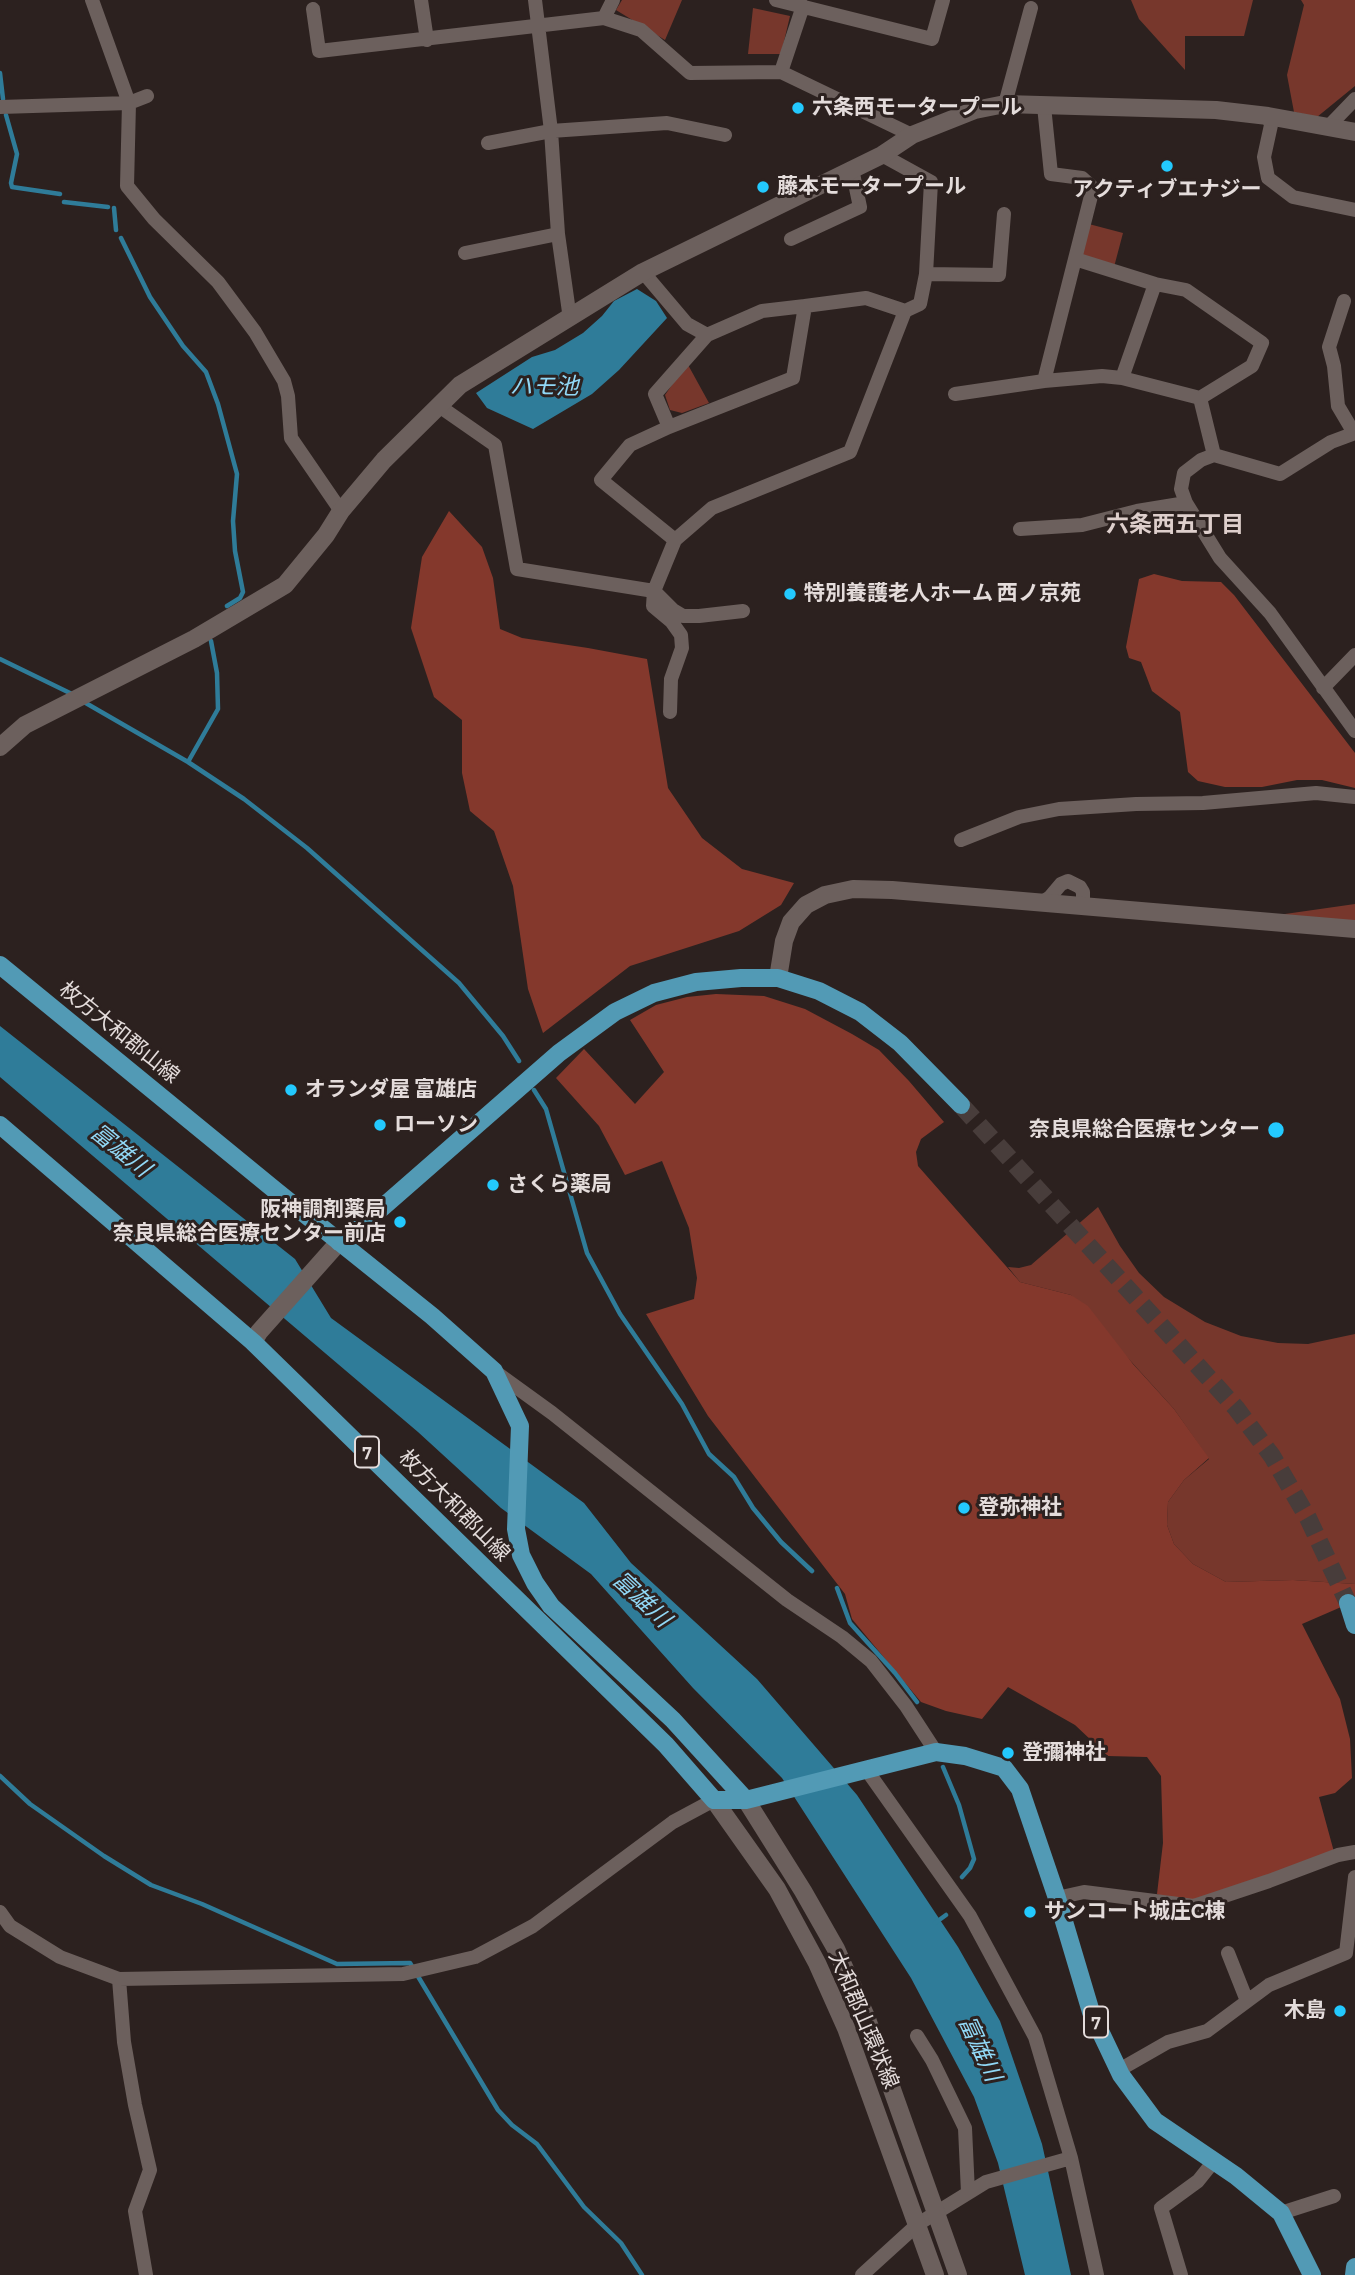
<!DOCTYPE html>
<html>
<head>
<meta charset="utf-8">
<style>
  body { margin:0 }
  canvas { display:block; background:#2c211f }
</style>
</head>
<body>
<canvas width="1355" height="2275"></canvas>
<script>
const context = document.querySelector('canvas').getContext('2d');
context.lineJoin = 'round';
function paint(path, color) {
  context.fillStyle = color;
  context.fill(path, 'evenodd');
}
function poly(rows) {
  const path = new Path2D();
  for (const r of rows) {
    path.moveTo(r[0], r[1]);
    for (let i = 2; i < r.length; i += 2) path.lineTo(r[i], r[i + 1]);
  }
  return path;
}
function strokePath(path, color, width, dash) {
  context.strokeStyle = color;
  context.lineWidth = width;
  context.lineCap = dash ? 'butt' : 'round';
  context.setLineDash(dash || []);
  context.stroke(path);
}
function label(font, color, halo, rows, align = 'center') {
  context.font = font + ' "Zilla Slab","Noto Sans JP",serif';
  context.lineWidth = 6;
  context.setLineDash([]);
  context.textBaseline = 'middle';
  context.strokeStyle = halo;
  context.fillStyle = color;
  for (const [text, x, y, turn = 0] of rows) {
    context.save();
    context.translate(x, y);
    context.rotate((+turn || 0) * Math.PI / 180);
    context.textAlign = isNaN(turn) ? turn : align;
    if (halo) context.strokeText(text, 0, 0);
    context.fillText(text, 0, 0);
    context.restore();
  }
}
paint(poly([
  [622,0,682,0,665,40,616,10],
  [1131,0,1253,0,1244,36,1185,36,1185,70,1139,19],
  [1301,0,1355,0,1355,86,1317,117,1294,112,1287,75,1304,5],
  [753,8,790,16,781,54,748,54],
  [1085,223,1123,233,1114,267,1077,254],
  [687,363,709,403,682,413,670,410,665,395],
  [1355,904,1355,922,1278,915],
  [1098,1207,1120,1246,1139,1273,1164,1297,1205,1322,1241,1336,1278,1343,1308,1344,1355,1334,1355,1584,1293,1580,1226,1582,1193,1564,1174,1544,1167,1525,1168,1502,1184,1480,1209,1459,1174,1409,1071,1295,1020,1282,1008,1267,1019,1268,1031,1265]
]), '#77372c');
paint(poly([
  [449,511,482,547,493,578,500,629,522,638,588,648,647,659,668,788,702,838,742,869,794,883,781,905,739,931,630,966,543,1033,528,989,513,886,494,831,470,811,462,773,462,720,434,697,411,628,422,557],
  [1154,574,1182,581,1221,582,1234,595,1355,753,1355,788,1322,780,1297,780,1262,787,1225,787,1198,781,1188,772,1180,712,1152,691,1141,662,1129,658,1126,647,1139,579],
  [716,994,764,996,805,1009,852,1034,879,1050,909,1081,944,1122,921,1139,916,1152,918,1166,1020,1282,1071,1295,1088,1306,1133,1364,1174,1409,1209,1458,1184,1480,1168,1502,1167,1525,1174,1544,1193,1564,1226,1582,1293,1580,1355,1584,1355,1601,1302,1624,1340,1699,1350,1739,1352,1778,1335,1793,1319,1797,1334,1852,1205,1900,1169,1900,1157,1894,1163,1843,1161,1776,1147,1757,1108,1756,1075,1725,1008,1687,982,1719,946,1711,921,1702,852,1619,845,1594,708,1416,646,1314,694,1299,697,1278,689,1228,662,1161,625,1175,599,1126,556,1078,584,1049,635,1104,664,1072,630,1020,656,1005,687,997]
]), '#84382c');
paint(poly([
  [637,289,656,301,667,318,619,370,592,394,533,429,487,408,476,393,532,357,555,350,583,333,602,316,614,301],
  [0,1026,295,1259,331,1318,584,1503,631,1563,757,1679,857,1795,958,1947,1000,2021,1042,2144,1071,2275,1025,2275,998,2163,974,2097,911,1978,782,1778,693,1688,591,1574,501,1508,418,1432,0,1077]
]), '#2f7c99');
strokePath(poly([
  [0,73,3,99],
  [6,115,17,154,11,183,12,187,60,194],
  [64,202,108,207],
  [114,208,116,230],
  [121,238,150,297,183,346,206,372,218,404,237,474,233,521,235,551,243,592,240,598,227,606],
  [0,659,74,695],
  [84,702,188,762,244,799,307,848,459,983,503,1036,519,1061],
  [188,762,218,709,217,673,211,641],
  [534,1090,546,1109,587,1253,620,1314,682,1404,709,1454,734,1477,753,1508,781,1542,812,1571],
  [837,1588,850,1623,895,1673,917,1702],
  [943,1767,959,1805,974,1859,970,1868,962,1877],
  [0,1776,30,1804,104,1856,151,1885,202,1904,337,1964,410,1963,498,2110,512,2125,537,2144,584,2207,621,2243,642,2275],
  [935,1923,946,1915]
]), '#2f7c99', 4.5);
strokePath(poly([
  [961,1105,1236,1408,1272,1456,1308,1518,1348,1603]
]), '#483d3b', 18, [18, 9]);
strokePath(poly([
  [92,0,129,103,127,186,154,219,218,282,255,332,284,381,288,396,291,438,341,511],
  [421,0,427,40],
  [535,0,551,131,558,234,570,319],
  [776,0,932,39,943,0],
  [313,9,319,51,604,18,613,0],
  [604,18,641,30,690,73,781,72,912,135],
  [781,72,803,6],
  [1005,104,1031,8],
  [1044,106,1051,174,1082,178,1093,188,1075,259],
  [0,107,129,103,147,96],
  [1268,116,1271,125,1264,157,1268,178,1293,197,1355,210],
  [1328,127,1355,99],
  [488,143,551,131,667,123,725,135],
  [882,155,931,182,926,274,920,304,905,311],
  [791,239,860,207,852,169],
  [465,253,558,234],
  [643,272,687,324,707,335,655,394,669,427,630,445,601,480,675,540,712,508,850,452,905,311,866,298,805,306,793,378,669,427],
  [926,274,999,275,1004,214],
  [1155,284,1186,290,1262,343,1252,366,1200,398],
  [1344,301,1329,347,1334,366,1338,406,1354,433],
  [707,335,762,311,805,306],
  [1044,381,1075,259,1155,284,1122,378],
  [955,394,1044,381,1102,376,1122,378,1200,398,1214,455,1280,474,1331,442,1355,433],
  [439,406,495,445,517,569,654,591,675,540],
  [1214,455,1201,460,1184,473,1181,489,1186,503,1220,558,1270,613,1355,731],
  [1020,529,1082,525,1137,511,1186,503],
  [654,591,653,606,671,621,681,635,682,648,671,679,670,712],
  [654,591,673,610,683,616,699,616,743,611],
  [1323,688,1355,655],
  [961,840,1019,817,1059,809,1136,804,1203,803,1316,793,1355,797],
  [1041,903,1050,897,1061,884,1068,881,1080,887,1083,892,1083,905],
  [494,1371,552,1413,787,1600,842,1637,871,1661,906,1706,936,1752],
  [866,1769,970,1916,1035,2037,1071,2158,1097,2275],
  [1057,1898,1084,1892,1194,1906,1269,1881,1338,1855,1355,1852],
  [0,1912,10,1926,60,1957,119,1979,403,1974,475,1957,533,1926,673,1822,714,1800],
  [1228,1953,1247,2001],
  [119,1979,124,2042,135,2105,150,2170,135,2211,146,2275],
  [917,2036,932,2060,965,2128,968,2193],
  [1119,2070,1168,2042,1207,2031,1269,1985,1346,1953,1355,1877],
  [1281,2213,1334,2196],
  [862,2275,918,2224,986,2182,1071,2158],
  [1181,2275,1161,2208,1198,2181,1214,2161]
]), '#6c605d', 14);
strokePath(poly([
  [0,747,25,725,194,639,285,585,326,535,341,511,384,460,460,385,643,272,882,155,912,135,975,110,1005,104,1216,110,1268,116,1355,132],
  [778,978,784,941,791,922,806,905,825,895,853,889,892,890,1355,929],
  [253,1342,259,1332,339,1242],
  [714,1800,777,1889,817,1963,846,2028,935,2275],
  [746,1800,803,1891,836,1949,867,2019,958,2275]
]), '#6c605d', 18);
strokePath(poly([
  [0,965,276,1191,432,1316,494,1371,520,1426,516,1529,521,1555,535,1583,551,1606,673,1720,746,1800],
  [0,1125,253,1342,666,1745,714,1800,746,1800,936,1752,965,1756,1004,1768,1020,1789,1057,1898,1091,2012,1121,2075,1155,2121,1236,2176,1281,2213,1312,2275],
  [339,1242,368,1220,559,1053,615,1012,654,993,696,982,741,978,778,978,819,991,860,1012,900,1043,961,1105],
  [1348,1603,1355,1625],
  [1354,2275,1355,2267]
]), '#529ab5', 18);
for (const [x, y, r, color] of [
  [798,108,7,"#23c9fe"],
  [1167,166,7,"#23c9fe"],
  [763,187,7,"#23c9fe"],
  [790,594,7,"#23c9fe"],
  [291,1090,7,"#23c9fe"],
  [380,1125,7,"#23c9fe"],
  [1276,1130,9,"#23c9fe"],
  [493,1185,7,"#23c9fe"],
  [400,1222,7,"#23c9fe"],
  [964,1508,7,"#23c9fe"],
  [1008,1753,7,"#23c9fe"],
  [1030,1912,7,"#23c9fe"],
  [1340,2011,7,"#23c9fe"]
]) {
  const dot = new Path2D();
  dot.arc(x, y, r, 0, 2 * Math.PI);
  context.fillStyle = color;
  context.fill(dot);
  strokePath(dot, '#2c211f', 2.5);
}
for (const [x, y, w] of [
  [367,1452,24],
  [1096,2022,24]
]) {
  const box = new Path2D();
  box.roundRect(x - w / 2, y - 15.5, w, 31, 5);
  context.fillStyle = '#2c211f';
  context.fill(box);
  strokePath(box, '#e4dcdb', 2);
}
label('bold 19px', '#e4dcdb', null, [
  ["7",367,1452],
  ["7",1096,2022]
]);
label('bold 21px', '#e4dcdb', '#2c211f', [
  ["六条西モータープール",812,108],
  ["藤本モータープール",777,187],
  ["アクティブエナジー",1167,190,"center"],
  ["特別養護老人ホーム 西ノ京苑",804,594],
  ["オランダ屋 富雄店",305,1090],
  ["ローソン",394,1125],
  ["奈良県総合医療センター",1260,1130,"right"],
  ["さくら薬局",507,1185],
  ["阪神調剤薬局",386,1210,"right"],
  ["奈良県総合医療センター前店",386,1234,"right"],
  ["登弥神社",978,1508],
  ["登彌神社",1022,1753],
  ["サンコート城庄C棟",1044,1912],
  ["木島",1326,2011,"right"]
], 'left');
label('21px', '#e4dcdb', '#2c211f', [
  ["枚方大和郡山線",119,1033,39],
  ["枚方大和郡山線",454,1506,45],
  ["大和郡山環状線",863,2020,67]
]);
label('italic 23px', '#91d8f6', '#2c211f', [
  ["ハモ池",544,387],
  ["富雄川",120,1151,39],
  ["富雄川",641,1600,43],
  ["富雄川",979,2049,65]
]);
label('bold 23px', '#decfcc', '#2c211f', [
  ["六条西五丁目",1175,525]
]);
</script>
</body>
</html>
